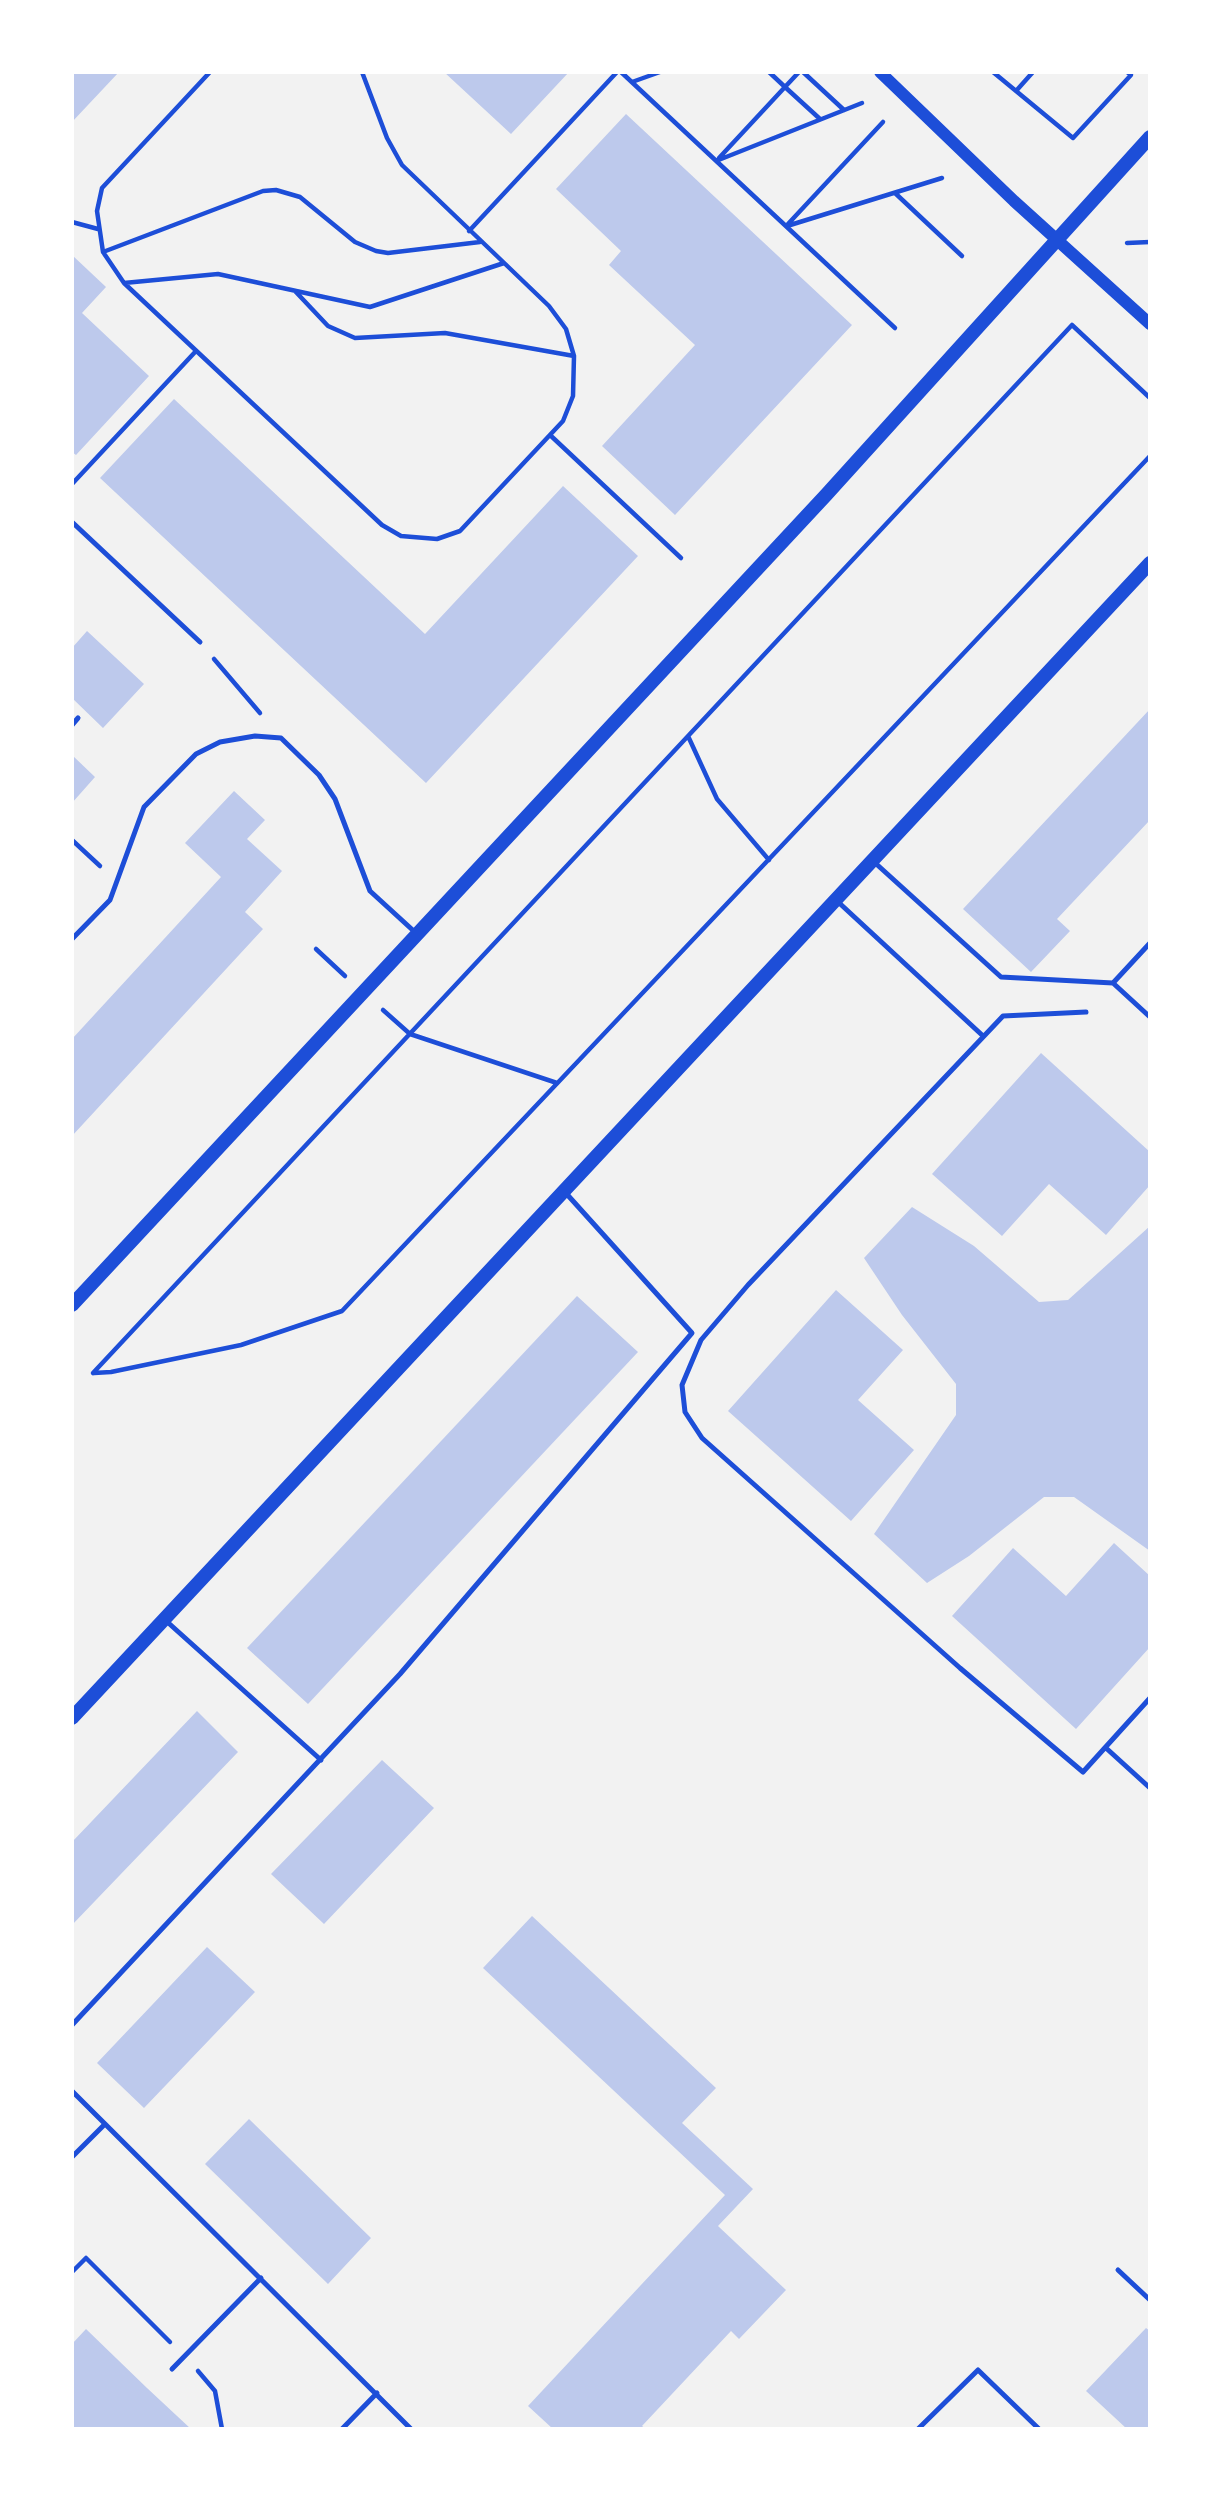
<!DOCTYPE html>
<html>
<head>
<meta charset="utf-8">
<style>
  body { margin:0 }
  #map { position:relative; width:1222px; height:2501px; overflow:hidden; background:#f2f2f2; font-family:"Fira Sans Condensed",sans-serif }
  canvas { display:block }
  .frame { position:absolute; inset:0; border:74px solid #fff; pointer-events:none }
</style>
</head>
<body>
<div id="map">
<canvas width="1222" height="2501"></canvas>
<div class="frame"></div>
</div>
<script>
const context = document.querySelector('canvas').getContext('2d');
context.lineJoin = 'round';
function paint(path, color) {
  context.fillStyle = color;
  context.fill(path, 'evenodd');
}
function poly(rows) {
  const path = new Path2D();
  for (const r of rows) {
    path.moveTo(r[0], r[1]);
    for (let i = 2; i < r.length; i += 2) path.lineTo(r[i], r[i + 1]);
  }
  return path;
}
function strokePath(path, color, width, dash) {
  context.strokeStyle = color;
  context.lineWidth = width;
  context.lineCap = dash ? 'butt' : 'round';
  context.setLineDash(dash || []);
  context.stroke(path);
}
paint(poly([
  [72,72,119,72,72,122],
  [444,72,569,72,511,134],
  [626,114,852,325,675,515,602,446,695,345,609,265,621,251,556,189],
  [72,255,106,287,82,313,149,376,76,455,72,452],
  [174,399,425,634,563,486,638,556,426,783,100,478],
  [87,631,144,684,103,728,72,698,72,648],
  [1150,709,1150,820,1057,919,1070,931,1031,972,963,909],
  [72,755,95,777,72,803],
  [234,791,265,820,247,839,282,871,245,912,263,929,72,1136,72,1039,221,877,185,843],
  [1041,1053,1150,1152,1150,1185,1106,1235,1049,1184,1002,1236,932,1174],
  [912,1207,974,1246,1039,1302,1068,1300,1150,1226,1150,1551,1074,1497,1044,1497,969,1556,927,1583,874,1534,956,1415,956,1384,902,1315,864,1258],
  [836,1290,903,1350,858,1400,914,1450,851,1521,728,1411],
  [577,1296,638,1352,308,1704,247,1648],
  [1114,1543,1150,1576,1150,1647,1076,1729,952,1616,1013,1548,1066,1596],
  [197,1711,238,1752,72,1925,72,1842],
  [382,1760,434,1808,324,1924,271,1874],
  [532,1916,716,2088,682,2123,753,2189,718,2226,786,2290,739,2339,731,2331,642,2426,646,2429,553,2429,528,2406,725,2195,483,1968],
  [207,1947,255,1992,144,2108,97,2063],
  [249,2119,371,2238,328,2284,205,2164],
  [1146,2328,1150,2331,1150,2429,1127,2429,1086,2391],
  [86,2329,147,2388,191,2429,75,2429,72,2426,72,2344]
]), '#bdc9ec');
strokePath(poly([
  [210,72,102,188,97,211,103,252,124,283,382,525,401,536,437,539,460,531,563,421,573,396,574,356,566,329,549,306,402,165,387,138,362,72],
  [621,72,895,328],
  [799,72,785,87,820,119],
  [803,72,844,110],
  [993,72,1073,138,1131,75,1127,72],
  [632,82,660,72],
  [1016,91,1033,72],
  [719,158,785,87,769,72],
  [716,161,862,103],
  [895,193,962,256],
  [72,222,98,229],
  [788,224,883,122],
  [787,226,942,178],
  [469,231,617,72],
  [1127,243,1150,242],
  [103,252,263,191,276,190,300,197,355,242,376,251,388,253,480,242],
  [124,283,218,274,370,307,504,263],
  [295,291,328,326,355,338,445,333,574,356],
  [550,435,681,558],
  [72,484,196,351],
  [214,659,260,713],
  [688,736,717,799,769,860],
  [72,840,100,866],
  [316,949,345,976],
  [383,1010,410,1034,557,1083],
  [93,1373,1072,325,1150,398],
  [94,1373,111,1372,241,1345,342,1311,1150,456],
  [72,2272,86,2258,170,2342],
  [198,2371,215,2391,222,2429]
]), '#1d4ed8', 4.5);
strokePath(poly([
  [72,522,200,642],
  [72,725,78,718],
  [873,861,1001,977,1113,983,1150,1017],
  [836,900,982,1035],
  [72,939,110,900,144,807,196,754,220,742,255,736,281,738,319,775,335,799,370,891,417,934],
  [1113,983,1150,943],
  [1086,1012,1003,1016,748,1285,701,1340,682,1385,685,1412,702,1438,960,1668,1083,1772,1150,1698],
  [164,1619,321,1760],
  [1106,1748,1150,1788],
  [72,2025,400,1674,692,1333,564,1191],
  [72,2091,411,2429],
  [72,2157,105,2124],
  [1118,2270,1150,2300],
  [172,2369,261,2278],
  [342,2429,377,2393],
  [918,2429,978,2370,1039,2429]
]), '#1d4ed8', 5);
strokePath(poly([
  [880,72,1014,201,1150,324]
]), '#1d4ed8', 12);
strokePath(poly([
  [72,1305,826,495,1150,137],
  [72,1718,1150,563]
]), '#1d4ed8', 14);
</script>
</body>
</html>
